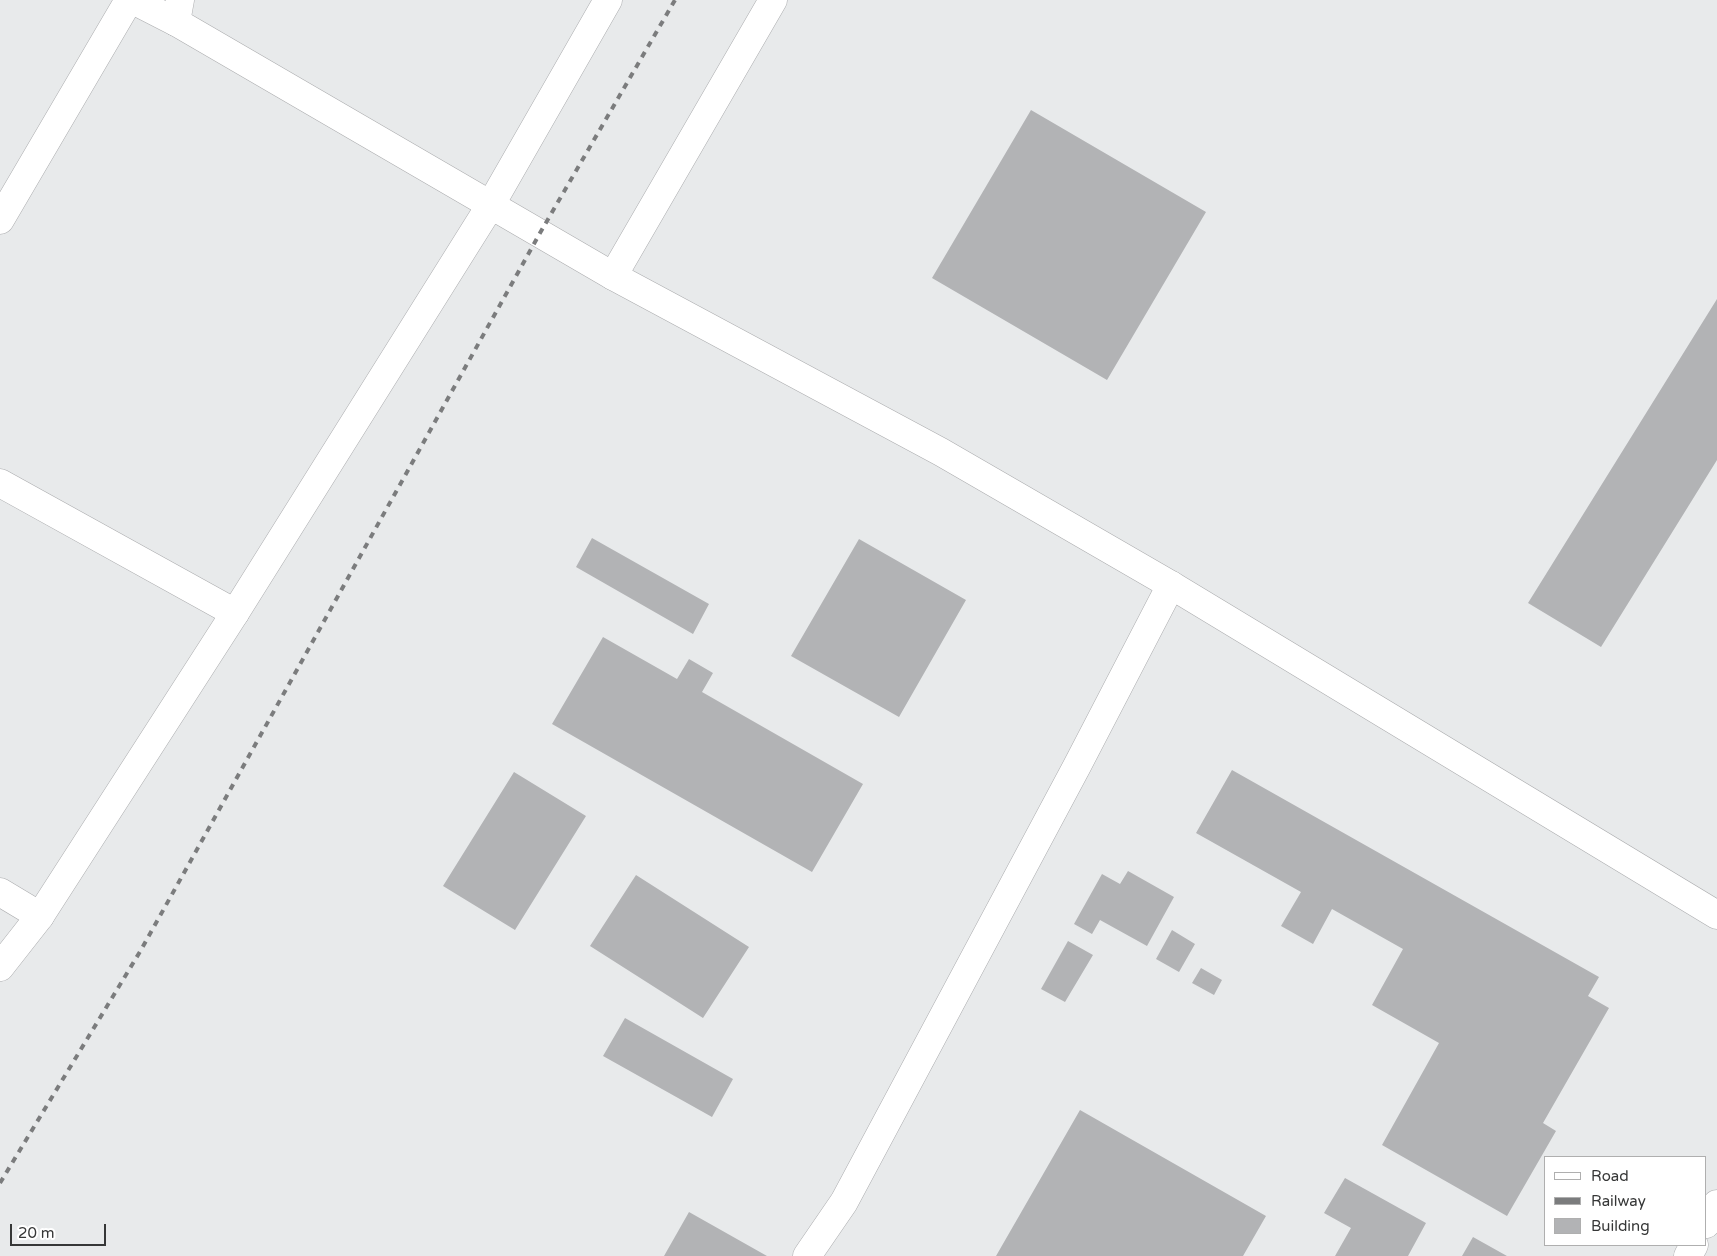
<!DOCTYPE html>
<html>
<head>
<meta charset="utf-8">
<style>
  body { margin:0 }
  #map { position:relative; width:1717px; height:1256px; overflow:hidden; background:#e8eaeb; font-family:"Varela Round",sans-serif }
  canvas { display:block }
  .legend { position:absolute; left:1544px; top:1156px; width:162px; height:90px; box-sizing:border-box; background:#fff; border:1px solid #afafaf; margin:0; padding:6px 9px; list-style:none; font-size:15px; color:#363737 }
  .legend li { display:flex; align-items:center; gap:10px; height:25px }
  .legend b { width:25px; border:1px solid #afafaf }
  .scale { position:absolute; left:10px; top:1224px; width:96px; height:22px; box-sizing:border-box; border:2px solid #363737; border-top:0; padding-left:6px; font-size:15px; line-height:18px; white-space:nowrap; color:#363737; -webkit-text-stroke:4px #fff; paint-order:stroke }
</style>
</head>
<body>
<div id="map">
<canvas width="1717" height="1256"></canvas>
<ul class="legend">
<li><b style="height:6px;background:#fff"></b>Road</li>
<li><b style="height:6px;background:#7b7c7d"></b>Railway</li>
<li><b style="height:14px;background:#b2b3b5"></b>Building</li>
</ul>
<div class="scale">20 m</div>
</div>
<script>
const context = document.querySelector('canvas').getContext('2d');
context.lineJoin = 'round';
function paint(path, color) {
  context.fillStyle = color;
  context.fill(path, 'evenodd');
}
function poly(rows) {
  const path = new Path2D();
  for (const r of rows) {
    path.moveTo(r[0], r[1]);
    for (let i = 2; i < r.length; i += 2) path.lineTo(r[i], r[i + 1]);
  }
  return path;
}
function strokePath(path, color, width, dash) {
  context.strokeStyle = color;
  context.lineWidth = width;
  context.lineCap = dash ? 'butt' : 'round';
  context.setLineDash(dash || []);
  context.stroke(path);
}
paint(poly([
  [1031,110,1206,212,1107,380,932,278],
  [1717,299,1717,460,1601,647,1528,603],
  [592,538,709,604,693,634,576,567],
  [859,539,966,600,899,717,791,656],
  [603,637,677,679,689,659,713,673,702,692,863,784,812,872,552,724],
  [1232,770,1599,977,1588,996,1609,1008,1543,1123,1556,1131,1507,1216,1382,1145,1439,1043,1372,1005,1403,949,1332,909,1313,944,1281,926,1301,892,1196,833],
  [514,772,586,816,515,930,443,886],
  [1128,871,1174,897,1147,946,1100,920,1092,934,1074,924,1102,874,1120,884],
  [636,875,749,947,703,1018,590,946],
  [1172,930,1195,944,1179,972,1156,959],
  [1068,941,1093,955,1065,1002,1041,989],
  [1201,968,1222,980,1214,995,1192,983],
  [625,1018,733,1079,712,1117,603,1056],
  [1080,1110,1266,1216,1243,1256,996,1256],
  [1345,1178,1426,1223,1408,1256,1335,1256,1351,1228,1324,1213],
  [689,1212,767,1256,664,1256],
  [1473,1237,1507,1256,1462,1256]
]), '#b2b3b5');
const street = poly([
  [176,22,180,0],
  [490,206,608,0],
  [0,220,129,0],
  [613,276,773,0],
  [0,483,235,613],
  [0,892,40,916],
  [1706,1224,1717,1204],
  [807,1256,844,1202,1077,766,1171,585],
  [1688,1256,1694,1245]
]);
const secondary = poly([
  [133,0,176,22,613,276,941,452,1171,585,1717,915],
  [0,967,40,916,235,613,490,206]
]);
strokePath(street, '#abacae', 29);
strokePath(secondary, '#abacae', 29);
strokePath(street, '#fff', 28);
strokePath(secondary, '#fff', 28);
strokePath(poly([
  [0,1183,141,950,540,233,675,0]
]), '#7b7c7d', 4, [6, 6]);
</script>
</body>
</html>
